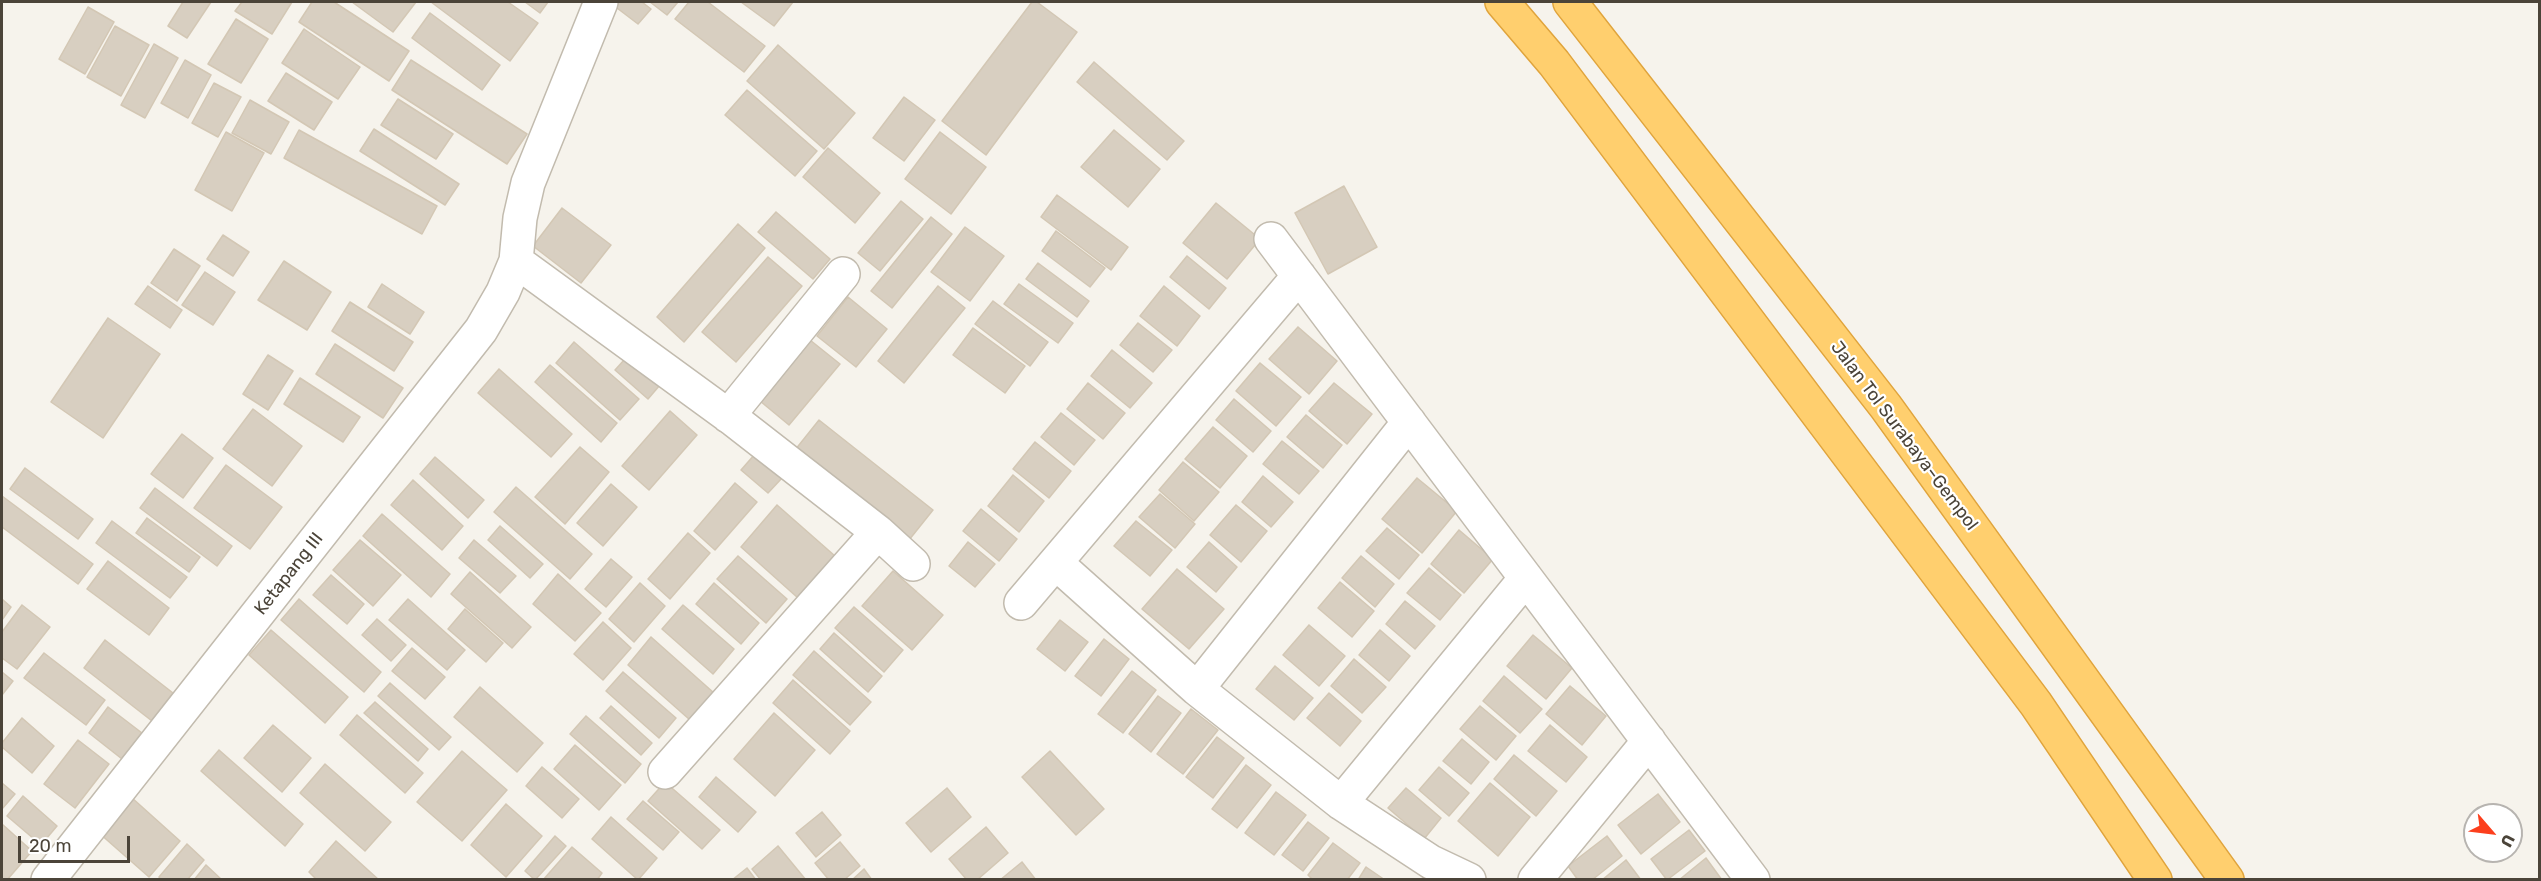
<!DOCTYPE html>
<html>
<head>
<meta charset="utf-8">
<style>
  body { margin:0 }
  #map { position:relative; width:2541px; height:881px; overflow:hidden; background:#f6f3ec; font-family:Rubik,sans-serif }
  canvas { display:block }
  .frame { position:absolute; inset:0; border:3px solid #4b4439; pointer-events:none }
  .north { position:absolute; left:2463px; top:803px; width:60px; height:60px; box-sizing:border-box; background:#fff; border:2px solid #b7b4b0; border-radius:50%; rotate:118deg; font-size:16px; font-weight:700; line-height:24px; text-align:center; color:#4b4439 }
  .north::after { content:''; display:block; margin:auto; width:21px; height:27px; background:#fc3f1d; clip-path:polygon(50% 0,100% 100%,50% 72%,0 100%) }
  .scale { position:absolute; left:18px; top:836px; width:112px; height:27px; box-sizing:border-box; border:3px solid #4b4439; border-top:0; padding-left:8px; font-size:18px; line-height:21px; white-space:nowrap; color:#4b4439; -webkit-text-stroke:4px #fff; paint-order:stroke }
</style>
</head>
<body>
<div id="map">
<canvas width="2541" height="881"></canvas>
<div class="frame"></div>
<div class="north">U</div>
<div class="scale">20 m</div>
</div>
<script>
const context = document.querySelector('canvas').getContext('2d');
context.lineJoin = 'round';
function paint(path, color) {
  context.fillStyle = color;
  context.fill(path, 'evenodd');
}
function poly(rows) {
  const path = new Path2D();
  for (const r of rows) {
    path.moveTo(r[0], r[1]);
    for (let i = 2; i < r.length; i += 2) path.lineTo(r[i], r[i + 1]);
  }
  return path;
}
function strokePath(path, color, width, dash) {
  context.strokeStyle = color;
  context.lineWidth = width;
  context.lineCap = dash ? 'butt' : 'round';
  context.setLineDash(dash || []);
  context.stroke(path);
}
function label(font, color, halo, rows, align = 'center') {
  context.font = font + ' Rubik,sans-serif';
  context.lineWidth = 4.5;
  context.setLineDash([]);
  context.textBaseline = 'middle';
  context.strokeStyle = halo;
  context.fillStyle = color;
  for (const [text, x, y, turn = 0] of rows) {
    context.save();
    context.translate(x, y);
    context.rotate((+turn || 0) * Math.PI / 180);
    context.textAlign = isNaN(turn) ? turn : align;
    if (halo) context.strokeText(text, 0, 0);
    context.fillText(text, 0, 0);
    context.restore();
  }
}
const building = poly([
  [183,2,211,2,187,38,168,26,183,2],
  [242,2,292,2,272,34,235,11,242,2],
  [312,2,334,2,409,51,389,81,299,22,312,2],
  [352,2,416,2,393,32,352,2],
  [431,2,508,2,538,23,510,61,431,2],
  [525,2,548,2,540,13,525,2],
  [616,2,642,2,651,9,638,24,613,5,616,2],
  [650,2,678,2,667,15,650,2],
  [689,2,708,2,765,46,744,72,675,19,689,2],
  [741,2,793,2,774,26,741,2],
  [1032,2,1037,2,1077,32,986,155,942,121,1032,2],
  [88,7,114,22,85,74,59,59,88,7],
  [430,13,500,65,482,90,412,38,430,13],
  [236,19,268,39,241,83,208,64,236,19],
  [115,26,149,45,121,96,87,77,115,26],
  [304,29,360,67,338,99,282,63,304,29],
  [154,44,178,58,145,118,121,105,154,44],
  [778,45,855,113,824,149,747,81,778,45],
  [185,60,211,75,188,118,161,103,185,60],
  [411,60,527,134,507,164,392,90,411,60],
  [1094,62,1184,141,1167,160,1077,82,1094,62],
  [286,73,332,102,314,130,268,101,286,73],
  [214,83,241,97,218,137,192,123,214,83],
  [747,90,817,151,795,176,725,115,747,90],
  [904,97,935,120,904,161,873,138,904,97],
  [398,99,453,134,436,159,381,125,398,99],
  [250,100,289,122,271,154,232,133,250,100],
  [374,129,459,184,445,205,360,151,374,129],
  [299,130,437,206,422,234,284,158,299,130],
  [1114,130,1160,169,1128,207,1081,167,1114,130],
  [226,132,264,153,232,211,195,190,226,132],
  [940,132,986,167,951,214,905,179,940,132],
  [828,148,880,193,855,223,803,177,828,148],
  [1344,186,1377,247,1328,274,1295,213,1344,186],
  [1057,195,1128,247,1111,270,1041,217,1057,195],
  [901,201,923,219,880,271,858,253,901,201],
  [1216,203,1260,239,1227,279,1183,243,1216,203],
  [562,208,611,245,581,283,533,246,562,208],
  [776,212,830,259,813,279,758,232,776,212],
  [931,217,952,234,892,308,871,291,931,217],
  [738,224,765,248,684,342,657,317,738,224],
  [965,227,1004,256,970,301,931,272,965,227],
  [1056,231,1105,268,1090,287,1042,251,1056,231],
  [223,235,249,252,233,276,207,259,223,235],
  [174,249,200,266,177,301,151,283,174,249],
  [1187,256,1226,288,1209,309,1170,277,1187,256],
  [768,257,802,286,736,362,702,332,768,257],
  [284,261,331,292,307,330,258,300,284,261],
  [1038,263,1089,301,1077,317,1026,279,1038,263],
  [205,272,235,292,213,325,182,305,205,272],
  [382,284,424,312,410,334,368,307,382,284],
  [1019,284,1073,323,1058,343,1004,304,1019,284],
  [148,286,182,310,170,328,135,304,148,286],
  [938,286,965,308,904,383,878,361,938,286],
  [1164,286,1200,316,1177,346,1140,316,1164,286],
  [848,297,887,329,856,367,817,336,848,297],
  [993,301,1048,342,1030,366,975,324,993,301],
  [350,302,413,342,394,371,332,331,350,302],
  [108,318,160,354,103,438,51,402,108,318],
  [1138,323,1172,350,1153,372,1120,345,1138,323],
  [1298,327,1337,361,1309,394,1269,359,1298,327],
  [973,328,1025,366,1005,393,953,355,973,328],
  [810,340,840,364,789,425,760,401,810,340],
  [574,342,639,399,620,420,556,363,574,342],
  [335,344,403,388,383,418,316,374,335,344],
  [634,349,666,378,648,399,615,370,634,349],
  [1112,350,1152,383,1130,408,1091,376,1112,350],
  [268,355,293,371,268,410,243,394,268,355],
  [1260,363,1301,397,1276,426,1236,391,1260,363],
  [550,365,617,423,601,442,535,382,550,365],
  [499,369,572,434,551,457,478,393,499,369],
  [300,378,360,417,343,442,284,404,300,378],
  [1088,383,1125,413,1103,439,1067,409,1088,383],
  [1334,383,1372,414,1347,444,1309,411,1334,383],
  [1234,399,1271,431,1253,452,1216,420,1234,399],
  [253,409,302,446,272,486,223,449,253,409],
  [670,411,697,435,649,490,622,466,670,411],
  [1061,413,1095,440,1074,465,1041,437,1061,413],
  [1306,415,1342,445,1323,468,1287,437,1306,415],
  [819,420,933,510,909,540,795,450,819,420],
  [1213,427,1247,456,1220,488,1185,459,1213,427],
  [182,434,213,458,183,498,151,474,182,434],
  [1282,441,1319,471,1299,494,1263,464,1282,441],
  [1035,442,1071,471,1049,498,1013,469,1035,442],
  [580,447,609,472,565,524,535,497,580,447],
  [755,454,783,477,768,493,741,470,755,454],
  [435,457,484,500,468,518,420,474,435,457],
  [1183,462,1219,492,1194,521,1159,490,1183,462],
  [226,465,282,507,250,549,194,508,226,465],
  [25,468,93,519,78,539,10,489,25,468],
  [1013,475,1044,501,1019,532,988,506,1013,475],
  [1263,476,1293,502,1271,527,1242,502,1263,476],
  [1417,478,1457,511,1422,553,1382,519,1417,478],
  [413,480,463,526,442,550,391,505,413,480],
  [735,483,757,502,715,550,694,531,735,483],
  [611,484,637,507,603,546,577,523,611,484],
  [516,487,592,554,570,579,494,512,516,487],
  [155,488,232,546,217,566,140,508,155,488],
  [1160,494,1195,524,1175,548,1139,517,1160,494],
  [2,496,93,564,78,584,2,527,2,496],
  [777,505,835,556,798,598,741,547,777,505],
  [1236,505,1267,531,1241,562,1210,535,1236,505],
  [981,509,1017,539,999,561,963,531,981,509],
  [382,514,450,574,431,597,363,536,382,514],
  [147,518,200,557,189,572,136,533,147,518],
  [112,521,187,577,170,598,96,543,112,521],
  [1136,521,1172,550,1150,576,1114,546,1136,521],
  [500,526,543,564,530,578,488,540,500,526],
  [1387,528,1419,555,1399,579,1366,551,1387,528],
  [1459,530,1493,559,1464,593,1431,564,1459,530],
  [688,533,710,553,670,599,648,579,688,533],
  [360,540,401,575,373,606,333,570,360,540],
  [474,540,516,576,500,593,459,558,474,540],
  [968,542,995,564,975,587,949,566,968,542],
  [1209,542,1237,567,1216,592,1187,567,1209,542],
  [738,556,787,599,766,623,717,579,738,556],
  [1361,556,1394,584,1375,607,1342,578,1361,556],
  [611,559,632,577,606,607,585,589,611,559],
  [108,561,169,608,149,635,87,589,108,561],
  [1429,568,1461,595,1440,620,1407,593,1429,568],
  [1177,569,1224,609,1189,649,1142,609,1177,569],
  [893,571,943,615,912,650,862,606,893,571],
  [470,572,531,627,512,648,451,594,470,572],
  [558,574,601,613,575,641,533,604,558,574],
  [331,575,364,604,347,624,313,595,331,575],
  [1340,582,1374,611,1352,637,1318,608,1340,582],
  [640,583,665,606,634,642,609,619,640,583],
  [714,583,759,623,741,644,696,604,714,583],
  [2,599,11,607,2,620,2,599],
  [299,599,381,672,364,692,281,620,299,599],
  [408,599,465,650,447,670,389,620,408,599],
  [1405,601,1435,626,1415,649,1386,624,1405,601],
  [22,605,50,627,17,669,2,658,2,632,22,605],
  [683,605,734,649,713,674,662,629,683,605],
  [854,607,903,650,884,672,835,628,854,607],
  [465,609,503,643,486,662,448,629,465,609],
  [377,619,406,645,391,661,362,635,377,619],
  [1060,620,1088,642,1065,671,1037,649,1060,620],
  [603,622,631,648,603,680,574,654,603,622],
  [1309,625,1345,656,1319,686,1283,655,1309,625],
  [271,630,348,697,325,723,249,655,271,630],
  [1380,630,1410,656,1389,681,1359,655,1380,630],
  [834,633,882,676,868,692,820,649,834,633],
  [1533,635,1572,668,1546,699,1507,666,1533,635],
  [651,637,714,693,690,720,628,665,651,637],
  [1104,639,1129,659,1101,696,1075,676,1104,639],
  [105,640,173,693,152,721,84,668,105,640],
  [412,648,445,677,425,699,392,671,412,648],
  [814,651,871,702,850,725,793,675,814,651],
  [44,653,105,700,86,725,24,678,44,653],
  [1354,659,1386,687,1362,713,1331,686,1354,659],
  [1275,666,1313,698,1294,720,1256,689,1275,666],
  [1132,671,1156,690,1123,733,1098,714,1132,671],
  [2,672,13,681,2,695,2,672],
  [623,672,676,718,659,738,606,691,623,672],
  [1504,676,1542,709,1520,733,1483,701,1504,676],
  [793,680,850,731,830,754,773,703,793,680],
  [390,683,451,737,439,750,378,696,390,683],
  [1570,686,1606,716,1582,745,1546,714,1570,686],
  [480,687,543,743,517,772,454,717,480,687],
  [1329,693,1361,721,1340,746,1307,718,1329,693],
  [1158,696,1181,713,1151,752,1129,734,1158,696],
  [375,702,428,749,418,761,364,713,375,702],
  [611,706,652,743,641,755,600,718,611,706],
  [1480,706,1516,736,1496,760,1460,729,1480,706],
  [108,707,142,733,122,759,89,733,108,707],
  [1191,709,1218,730,1183,774,1157,754,1191,709],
  [774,713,815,750,775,796,734,759,774,713],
  [357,715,423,773,405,793,340,735,357,715],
  [586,716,641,764,625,783,570,734,586,716],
  [22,718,54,746,32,773,2,747,2,743,22,718],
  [273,725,311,758,282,792,244,758,273,725],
  [1550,725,1587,757,1566,782,1528,751,1550,725],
  [1217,737,1244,758,1213,798,1186,777,1217,737],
  [1462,739,1489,762,1471,784,1443,761,1462,739],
  [78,740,109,764,75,808,44,784,78,740],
  [575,745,621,785,599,810,554,769,575,745],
  [219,750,303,824,285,846,201,771,219,750],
  [462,751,507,790,462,841,417,802,462,751],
  [1050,751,1104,809,1076,835,1022,777,1050,751],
  [1514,755,1557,791,1536,816,1494,779,1514,755],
  [325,764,391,822,365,851,300,793,325,764],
  [1246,765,1271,785,1237,828,1212,809,1246,765],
  [542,767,579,799,562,818,526,786,542,767],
  [1439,767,1469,793,1449,816,1419,790,1439,767],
  [716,777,756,812,738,832,699,797,716,777],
  [665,782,720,830,702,849,648,801,665,782],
  [2,783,15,794,2,809,2,783],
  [1490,783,1530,817,1498,856,1458,821,1490,783],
  [947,788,971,817,931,852,906,823,947,788],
  [1406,788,1441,818,1424,839,1388,808,1406,788],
  [1276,792,1306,815,1274,855,1245,833,1276,792],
  [1658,794,1680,822,1641,854,1618,825,1658,794],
  [23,796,57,826,41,845,7,816,23,796],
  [131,797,180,841,149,877,99,833,131,797],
  [643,801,679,832,663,850,627,819,643,801],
  [506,804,542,836,506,877,471,845,506,804],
  [822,812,841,835,816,857,796,833,822,812],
  [611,817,657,858,638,880,592,839,611,817],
  [1308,822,1329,838,1303,871,1282,855,1308,822],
  [2,824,32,851,7,880,2,880,2,824],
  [986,827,1008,853,977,880,967,880,949,859,986,827],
  [1689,830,1705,851,1667,880,1651,859,1689,830],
  [555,836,566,846,535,880,525,871,555,836],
  [1607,836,1622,856,1592,880,1578,880,1568,866,1607,836],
  [336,841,379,880,317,880,309,872,336,841],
  [840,842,860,866,844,880,829,880,815,863,840,842],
  [1333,843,1360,863,1347,880,1313,880,1308,875,1333,843],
  [187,844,204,860,187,880,161,880,159,877,187,844],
  [778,846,806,880,761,880,752,869,778,846],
  [572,847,602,873,597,880,543,880,572,847],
  [1706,858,1722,880,1679,880,1706,858],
  [1626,860,1641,880,1602,880,1626,860],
  [1022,862,1036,880,1000,880,1022,862],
  [206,865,222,880,194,880,206,865],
  [1366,867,1385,880,1358,880,1366,867],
  [747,868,756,880,732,880,747,868],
  [864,869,872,880,852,880,864,869]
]);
paint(building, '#d8cfc1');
strokePath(building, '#d3c7b4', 1.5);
const street = poly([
  [1271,239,1753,880],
  [516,261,734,420,878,532,913,564],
  [728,416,843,274],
  [1056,563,1197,689,1341,803,1431,862,1469,880],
  [1021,603,1299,276],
  [1197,689,1409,422],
  [665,772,878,532],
  [1341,803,1526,578],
  [48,880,481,330,503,292,516,261,520,218,528,183,601,2],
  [1535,880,1649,741]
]);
const highway = poly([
  [1502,2,1554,63,2036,704,2155,880],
  [1570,2,1886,407,2227,880]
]);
strokePath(street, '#c2bbae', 36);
strokePath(highway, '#e0a43c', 36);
strokePath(street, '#fff', 33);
strokePath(highway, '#ffcf6e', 33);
label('18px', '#4b4439', '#fff', [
  ["Jalan Tol Surabaya–Gempol",1904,436,53],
  ["Ketapang III",289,574,-52]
]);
</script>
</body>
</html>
